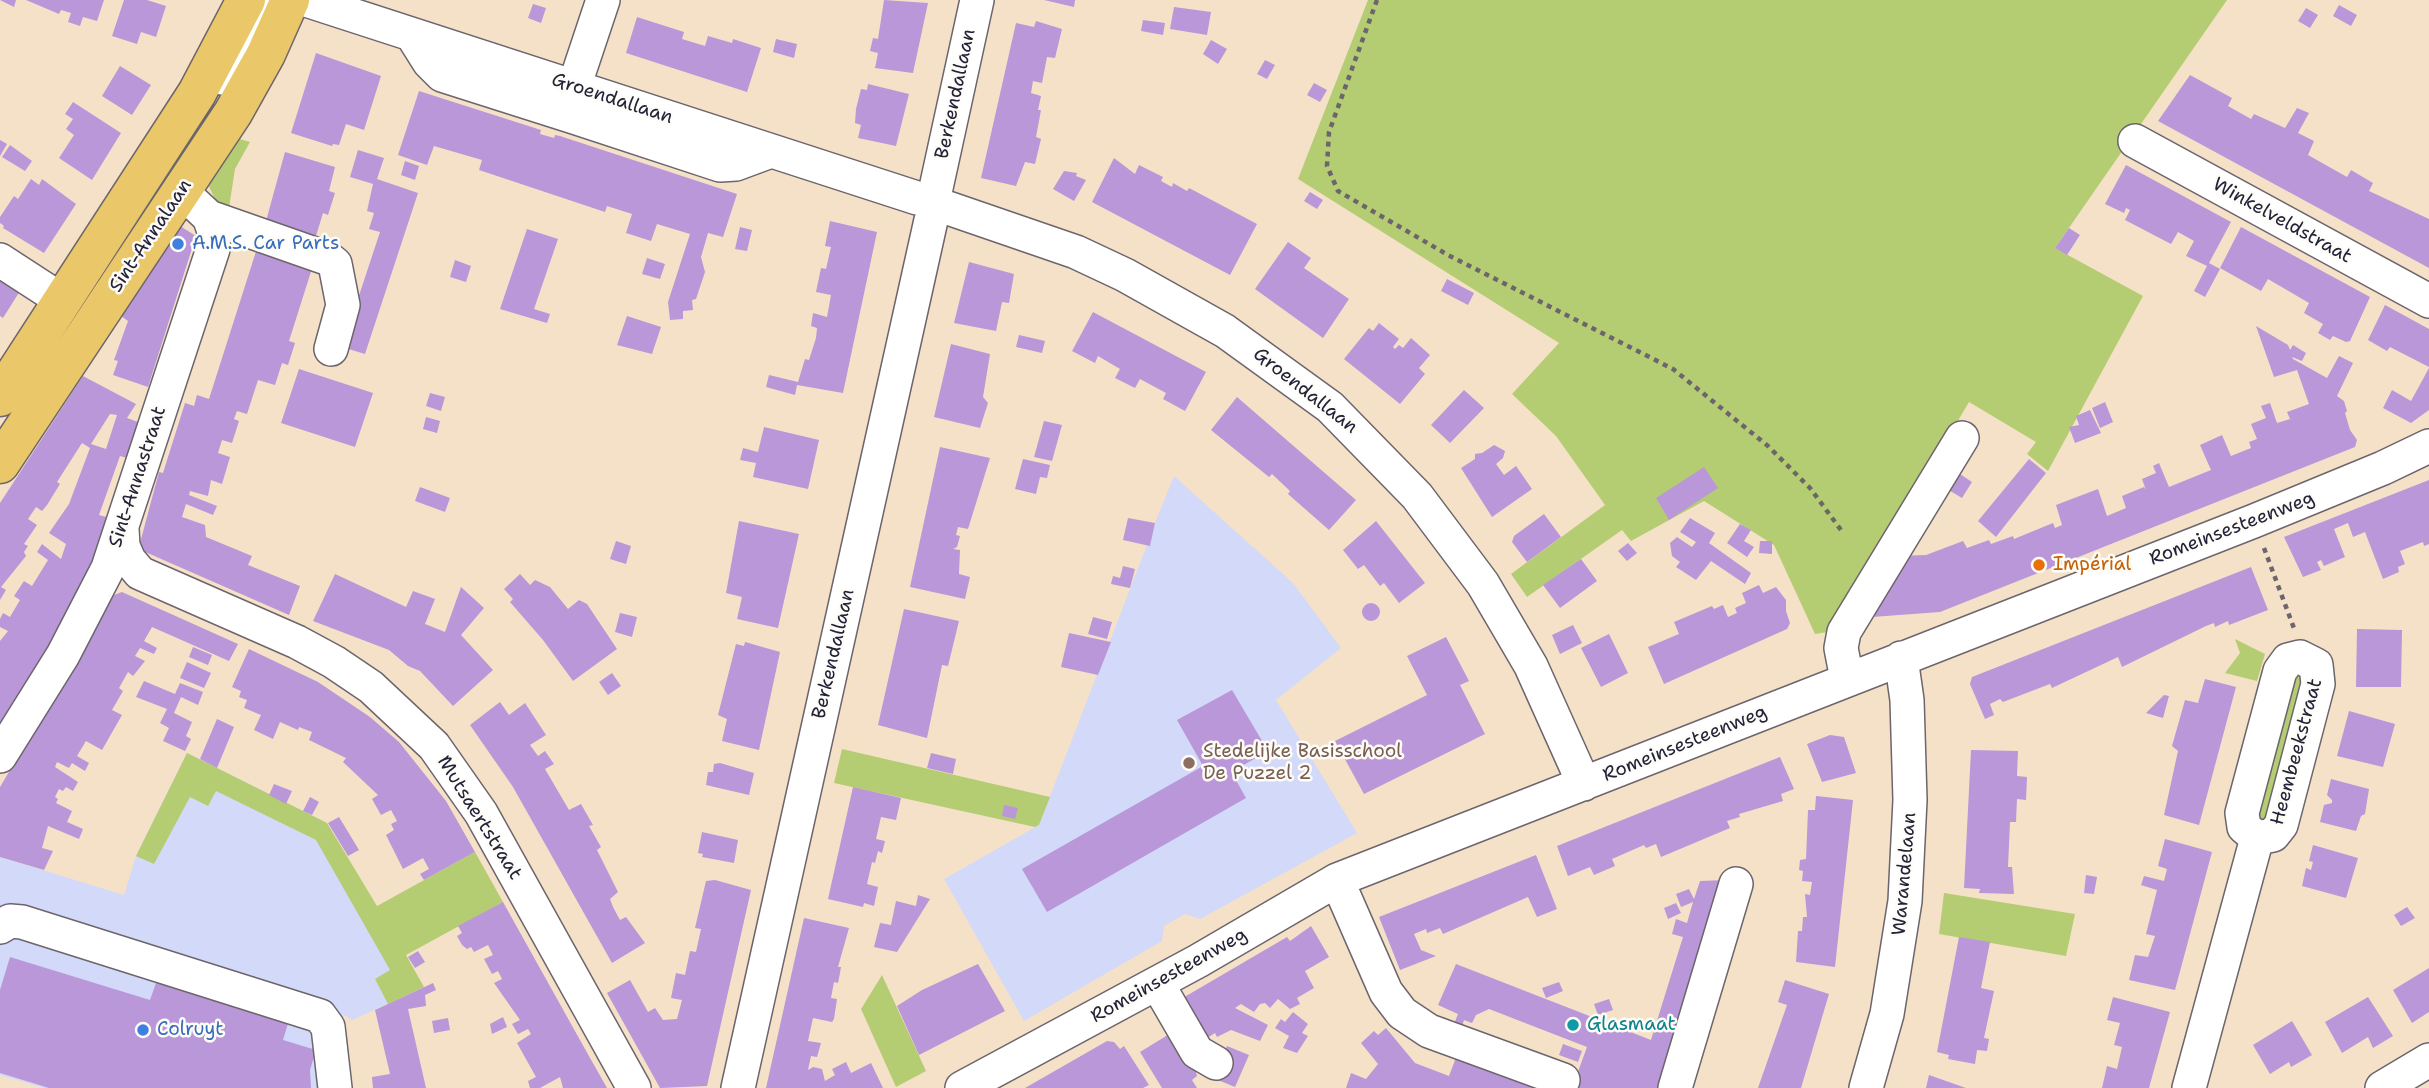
<!DOCTYPE html>
<html>
<head>
<meta charset="utf-8">
<style>
  body { margin:0 }
  canvas { display:block; background:#f5e1c8 }
</style>
</head>
<body>
<canvas width="2429" height="1088"></canvas>
<script>
const context = document.querySelector('canvas').getContext('2d');
context.lineJoin = 'round';
function paint(path, color) {
  context.fillStyle = color;
  context.fill(path, 'evenodd');
}
function poly(rows) {
  const path = new Path2D();
  for (const r of rows) {
    if (r.length === 3) {
      path.moveTo(r[0] + r[2], r[1]);
      path.arc(r[0], r[1], r[2], 0, 2 * Math.PI);
      continue;
    }
    path.moveTo(r[0], r[1]);
    for (let i = 2; i < r.length; i += 2) path.lineTo(r[i], r[i + 1]);
  }
  return path;
}
function strokePath(path, color, width, dash) {
  context.strokeStyle = color;
  context.lineWidth = width;
  context.lineCap = dash ? 'butt' : 'round';
  context.setLineDash(dash || []);
  context.stroke(path);
}
function label(font, color, halo, rows, align = 'center') {
  context.font = font + ' "Shantell Sans",sans-serif';
  context.lineWidth = 5;
  context.setLineDash([]);
  context.textBaseline = 'middle';
  context.strokeStyle = halo;
  context.fillStyle = color;
  for (const [text, x, y, turn = 0] of rows) {
    context.save();
    context.translate(x, y);
    context.rotate((+turn || 0) * Math.PI / 180);
    context.textAlign = isNaN(turn) ? turn : align;
    if (halo) context.strokeText(text, 0, 0);
    context.fillText(text, 0, 0);
    context.restore();
  }
}
paint(poly([
  [1174,476,1293,583,1341,648,1276,700,1357,833,1200,919,1185,914,1164,926,1162,941,1024,1021,944,879,1039,825,1147,545,1150,545,1155,523],
  [187,753,327,823,424,987,352,1020,343,1014,350,1088,45,1088,0,1075,0,857,124,895,136,856]
]), '#d2d9f9');
paint(poly([
  [1368,0,2227,0,2055,248,2143,296,2048,471,2027,454,2036,442,1969,402,1834,631,1815,634,1774,545,1704,501,1631,541,1622,530,1527,597,1511,574,1605,505,1556,436,1512,394,1559,343,1298,179],
  [240,139,250,142,235,169,229,208,222,212,208,185],
  [2235,639,2265,654,2257,681,2225,673,2240,653],
  [2307,670,2273,819,2255,824,2288,674],
  [842,749,1050,797,1039,825,1035,827,834,783],
  [187,753,327,823,377,906,475,852,503,902,406,955,424,987,388,1004,375,979,390,970,316,840,216,791,208,806,190,797,154,864,136,856],
  [1944,893,2075,914,2066,956,1939,934],
  [882,975,926,1071,896,1087,861,1009]
]), '#b5cd72');
paint(poly([
  [0,0,16,0,14,7],
  [26,0,104,0,97,21,83,17,80,26,68,22,71,13,61,10,59,14],
  [124,0,147,0,166,6,156,37,141,32,137,44,112,36],
  [884,0,928,3,913,73,875,68,878,53,870,51,873,38,878,39],
  [1044,0,1075,0,1074,7],
  [533,4,546,8,541,23,528,18],
  [2339,5,2357,15,2351,26,2333,16],
  [1174,7,1211,12,1207,35,1170,29],
  [2306,8,2318,15,2310,28,2298,21],
  [637,17,684,32,682,39,705,46,708,36,732,43,733,39,761,48,747,92,626,53],
  [1143,20,1165,23,1163,35,1141,31],
  [1036,21,1062,29,1055,58,1047,57,1042,83,1033,81,1031,93,1041,96,1038,110,1041,110,1036,137,1041,139,1035,164,1025,162,1016,186,981,178,1016,23,1034,27],
  [776,39,797,44,794,58,773,52],
  [1211,40,1227,49,1218,64,1203,54],
  [316,53,381,76,364,130,346,124,339,145,333,144,332,146,291,133],
  [1265,60,1275,65,1267,79,1257,74],
  [120,66,151,85,132,115,102,96],
  [2190,75,2232,98,2228,106,2251,119,2254,114,2285,128,2297,108,2309,113,2298,133,2314,141,2308,155,2347,177,2351,170,2373,183,2369,191,2429,219,2429,268,2158,121],
  [1314,83,1327,90,1320,102,1307,95],
  [868,84,909,94,896,146,858,138,861,125,855,123,856,109,861,89,867,90],
  [419,91,541,130,540,134,554,138,555,135,560,136,737,194,723,237,708,233,701,257,705,272,696,299,692,300,693,310,683,311,683,319,670,320,668,302,690,234,657,224,651,241,626,233,632,214,607,206,605,212,479,170,482,160,434,146,427,165,398,155],
  [73,102,121,133,92,180,59,158,74,135,66,129,73,119,65,114],
  [0,140,7,144,0,156],
  [10,145,32,161,25,171,2,157],
  [358,150,384,158,377,179,418,193,365,354,342,347,380,232,369,229,374,213,367,211,373,184,350,177],
  [285,152,335,167,329,191,335,193,328,215,323,213,316,236,266,221],
  [1114,158,1135,174,1139,165,1163,177,1161,181,1172,187,1173,183,1187,191,1189,188,1257,224,1230,275,1092,202],
  [405,161,419,166,415,180,401,175],
  [2126,165,2231,222,2209,263,2220,269,2205,297,2194,291,2207,266,2186,256,2194,241,2178,232,2171,244,2125,220,2130,210,2126,208,2124,213,2105,204],
  [1064,171,1077,173,1076,176,1086,180,1074,201,1053,189],
  [31,179,39,185,42,179,76,204,44,253,3,228,4,226,0,223,0,217,14,196,18,199],
  [1310,192,1323,200,1317,209,1304,201],
  [830,221,877,232,843,393,797,385,795,395,766,387,769,375,798,382,805,359,809,360,816,338,817,328,811,326,813,313,827,317,831,295,816,292,821,268,826,269,831,247,825,246],
  [180,226,196,236,148,387,113,375,118,361,114,360,128,321,121,316],
  [740,227,752,230,747,251,735,249],
  [2241,227,2370,297,2350,341,2346,342,2333,336,2330,340,2318,333,2323,324,2304,313,2309,303,2268,279,2261,291,2220,268],
  [2069,228,2080,235,2067,255,2055,248],
  [527,229,558,239,534,309,550,314,547,323,500,309],
  [259,242,315,259,289,341,295,343,288,365,282,363,275,385,258,380,247,414,237,411,234,419,239,421,232,443,222,440,218,453,230,457,222,484,211,480,208,496,190,491,189,495,217,506,213,515,186,504,182,517,205,525,206,537,252,556,248,565,300,586,289,615,143,551,140,543,159,472,163,473,185,403,194,406,197,395,209,399],
  [1288,242,1311,258,1304,268,1349,299,1323,338,1255,289],
  [647,258,665,264,660,279,642,274],
  [455,260,471,266,466,282,450,277],
  [969,262,1014,274,1009,303,1002,302,996,331,954,323],
  [0,267,25,283,3,318,0,316],
  [1447,279,1474,293,1468,305,1441,291],
  [2385,305,2429,329,2429,367,2390,347,2387,351,2368,340],
  [1093,312,1206,372,1185,411,1163,399,1166,393,1140,379,1135,388,1115,378,1120,369,1098,356,1095,363,1072,351],
  [627,316,661,327,652,354,617,345],
  [1379,323,1399,339,1393,347,1395,349,1399,345,1403,348,1411,338,1430,355,1419,368,1425,374,1400,404,1344,359,1369,328,1373,331],
  [2256,326,2288,345,2290,350,2293,345,2306,353,2302,361,2292,357,2293,359,2327,378,2339,356,2353,363,2337,396,2344,401,2347,411,2345,413,2350,430,2357,440,2355,447,1940,612,1872,617,1896,556,1926,555,1963,541,1967,548,1989,540,1991,544,2013,536,2014,539,2053,523,2055,528,2062,525,2056,505,2098,489,2107,516,2126,508,2122,496,2144,487,2146,490,2142,479,2156,473,2153,466,2159,463,2169,487,2211,470,2200,445,2222,435,2231,456,2251,448,2249,442,2257,439,2251,424,2266,418,2261,406,2270,403,2277,423,2290,419,2287,412,2309,404,2297,370,2274,377],
  [1019,335,1045,341,1042,353,1016,347],
  [951,344,990,354,983,397,988,403,980,428,934,417],
  [2429,368,2429,410,2411,423,2383,408,2392,390,2411,401],
  [299,369,373,393,355,447,281,423],
  [83,376,136,404,127,418,138,422,127,458,120,456,99,515,110,518,84,592,0,735,0,641,8,631,0,627,0,619,3,613,10,617,20,600,14,596,24,581,32,586,48,560,37,552,42,544,61,559,66,544,49,533,69,504,90,448,82,443,57,482,60,484,47,505,42,511,36,507,28,519,37,525,24,544,28,546,24,552,26,556,1,587,6,590,0,600,0,503],
  [110,414,117,415,106,449,91,444],
  [1464,390,1484,408,1450,443,1431,425],
  [430,393,445,397,441,411,426,406],
  [1237,397,1356,500,1329,530,1288,494,1290,491,1272,474,1269,477,1211,430],
  [2105,402,2113,422,2100,428,2092,408],
  [2090,410,2101,433,2075,443,2069,427,2079,425,2076,416],
  [426,417,440,421,437,433,423,429],
  [1044,421,1062,425,1052,461,1034,457],
  [764,427,819,440,808,489,753,477,756,463,740,460,743,448,758,452],
  [1494,445,1505,451,1503,458,1496,464,1504,475,1516,466,1532,489,1492,517,1461,468,1475,459,1475,454,1482,453],
  [940,447,990,458,968,529,958,527,956,535,960,536,957,547,953,549,960,550,959,574,970,577,965,599,910,587],
  [1023,459,1050,465,1047,478,1040,477,1036,494,1015,489],
  [2029,459,2046,473,1996,537,1978,521],
  [1704,467,1718,488,1669,520,1656,498],
  [1957,472,1972,482,1962,498,1947,489],
  [2429,480,2429,544,2424,546,2423,542,2400,551,2405,564,2398,567,2399,572,2383,579,2365,532,2353,537,2348,523,2334,529,2345,557,2324,566,2321,560,2317,562,2321,570,2303,577,2284,537],
  [420,487,450,498,445,512,415,501],
  [1544,514,1561,537,1527,562,1512,542,1514,536],
  [1128,518,1155,523,1150,546,1123,540],
  [1690,518,1715,533,1709,543,1751,573,1745,584,1711,561,1696,580,1676,567,1680,562,1672,556,1670,543,1677,537,1692,547,1696,542,1680,532],
  [739,521,799,534,778,628,737,619,742,597,726,593],
  [1376,521,1425,583,1399,603,1384,583,1380,586,1364,565,1358,569,1343,550],
  [1740,524,1751,530,1744,541,1754,547,1747,557,1727,543],
  [616,541,631,546,626,564,610,559],
  [1760,541,1772,541,1772,554,1759,553],
  [1628,543,1637,553,1627,561,1618,551],
  [1581,559,1597,581,1560,608,1543,585],
  [1123,566,1135,569,1130,588,1111,584,1113,576,1120,578],
  [2251,567,2268,610,2229,625,2228,621,2215,627,2214,623,2206,626,2122,667,2118,657,2052,688,2050,684,2003,702,2000,699,1990,704,1994,715,1985,719,1970,684,1972,677],
  [335,574,406,607,413,591,435,599,425,624,445,632,461,587,484,608,461,635,493,670,453,706,420,671,408,666,389,650,313,621],
  [520,574,530,585,535,580,550,587,568,609,579,600,587,604,617,649,573,681,543,640,510,602,513,599,504,589],
  [1759,585,1763,593,1776,587,1786,600,1786,611,1790,623,1787,629,1664,684,1648,647,1679,634,1674,622,1712,606,1714,609,1723,605,1728,617,1737,613,1735,608,1746,603,1742,593],
  [122,592,238,644,229,661,152,627,144,641,157,648,154,654,140,648,135,656,145,661,133,676,128,672,119,688,123,691,112,710,122,715,102,750,86,741,77,756,89,763,85,771,72,763,69,768,57,762,55,767,78,782,73,791,66,787,63,791,59,789,55,797,58,799,56,803,72,811,67,822,83,829,79,839,48,826,42,848,53,851,44,870,0,857,0,787,114,595],
  [1371,612,9],
  [904,609,959,621,948,666,942,665,927,738,878,725],
  [620,613,637,617,632,637,615,632],
  [1093,617,1112,622,1107,639,1088,634],
  [1573,625,1582,643,1560,654,1552,635],
  [2357,629,2402,630,2401,687,2356,687],
  [1069,633,1111,642,1098,675,1061,667],
  [1609,634,1628,673,1601,687,1581,648],
  [1446,637,1469,681,1460,685,1485,734,1364,794,1335,741,1427,695,1407,656],
  [745,642,780,652,759,750,722,741,727,719,718,715,736,644,744,646],
  [193,647,212,655,208,665,189,657],
  [249,649,318,682,370,717,399,742,446,801,475,852,424,880,420,874,429,869,423,858,403,869,386,835,394,830,391,824,397,821,391,810,381,815,372,799,378,795,343,762,346,758,309,740,312,732,299,727,298,730,280,722,273,739,254,730,261,715,244,708,247,700,239,697,241,691,232,687],
  [187,662,211,673,204,688,180,678],
  [612,673,621,686,608,695,599,682],
  [2205,679,2236,687,2199,825,2164,815,2178,751,2172,746,2185,700,2198,703],
  [144,681,175,694,180,683,203,692,198,705,181,697,174,713,192,722,186,736,191,739,185,751,163,741,169,728,160,723,167,709,136,697],
  [1232,690,1268,751,1240,767,1237,782,1246,798,1047,912,1022,869,1203,766,1177,720],
  [2164,695,2169,696,2163,718,2146,713],
  [500,702,509,715,525,703,546,735,530,745,538,756,545,751,554,764,545,769,569,810,581,804,593,825,589,826,601,847,597,850,618,892,610,899,613,907,620,920,626,917,645,943,612,963,513,787,470,725],
  [2349,711,2395,724,2383,767,2337,756],
  [217,719,234,727,217,768,200,759],
  [1830,735,1844,737,1856,773,1822,782,1807,744],
  [1971,750,2018,751,2017,776,2027,777,2026,800,2017,799,2016,822,2010,822,2008,867,2012,867,2014,894,1979,893,1980,889,1964,888],
  [931,753,956,759,953,774,927,768],
  [1780,757,1794,789,1781,794,1783,801,1739,814,1740,817,1727,821,1730,828,1661,857,1656,844,1646,848,1644,845,1612,859,1615,866,1594,875,1590,867,1568,876,1557,846],
  [720,763,754,773,749,795,706,785,708,772,713,772,714,764],
  [2331,779,2369,789,2365,814,2361,816,2356,831,2320,822,2324,805,2332,803,2332,800,2327,795],
  [274,784,292,791,286,804,269,795],
  [853,787,901,798,896,820,881,817,876,839,885,841,882,853,878,851,875,863,872,862,867,884,878,887,874,906,864,903,863,907,828,899],
  [1816,796,1853,800,1835,967,1796,962,1798,931,1802,931,1803,917,1807,917,1805,894,1810,895,1812,882,1802,881,1803,871,1799,870,1800,860,1806,859,1808,810,1815,810],
  [310,797,319,802,312,815,303,811],
  [1004,805,1018,808,1015,819,1002,816],
  [339,817,359,850,348,856,328,823],
  [702,832,738,840,734,863,702,857,703,854,698,853],
  [2165,839,2212,852,2175,990,2129,980,2135,955,2148,957,2155,936,2146,934,2157,890,2141,885,2144,876,2164,881,2167,869,2158,866],
  [2313,845,2358,858,2346,898,2302,886,2306,868,2311,870,2313,862,2309,861],
  [1536,855,1557,909,1537,917,1528,897,1443,934,1440,928,1427,933,1426,929,1414,934,1421,950,1436,956,1400,970,1379,917],
  [2086,875,2097,877,2094,894,2084,893],
  [715,880,751,890,707,1086,660,1088,607,993,630,980,648,1012,655,1008,663,1020,677,1019,682,1000,671,998,676,973,685,975,690,951,696,952,701,929,695,928,706,881],
  [1727,880,1661,1088,1572,1088,1587,1047,1489,1009,1476,1015,1472,1023,1464,1020,1462,1027,1454,1024,1458,1014,1438,1005,1456,964,1651,1040,1683,937,1672,934,1676,919,1687,923,1693,902,1681,907,1676,894,1689,889,1694,899,1700,881],
  [918,895,930,899,897,952,874,947,880,923,891,925,896,901,916,906],
  [503,902,585,1049,607,1088,563,1088,560,1077,540,1088,530,1088,528,1081,536,1077,517,1043,531,1034,528,1029,518,1034,512,1024,520,1020,494,983,502,979,498,971,492,974,484,959,493,955,488,945,474,952,471,947,467,949,462,945,457,936,462,933,458,926],
  [1676,903,1681,913,1668,919,1664,908],
  [2407,907,2415,918,2401,926,2394,915],
  [804,918,849,928,838,967,841,967,840,973,838,983,834,982,831,998,837,999,834,1019,832,1022,813,1018,808,1041,821,1043,817,1057,811,1056,808,1070,813,1067,822,1069,825,1081,835,1075,832,1069,846,1062,851,1073,871,1063,883,1088,766,1088],
  [1311,926,1329,957,1305,971,1314,988,1297,998,1300,1004,1290,1009,1278,999,1270,1008,1265,1003,1260,1004,1254,1012,1241,1004,1235,1008,1268,1025,1260,1041,1231,1030,1217,1037,1215,1033,1199,1043,1181,999,1287,937,1290,941],
  [1959,937,1990,942,1981,988,1994,991,1984,1038,1989,1039,1987,1051,1977,1050,1975,1064,1948,1059,1949,1055,1937,1052],
  [418,951,425,962,415,968,408,957],
  [10,957,150,1000,157,980,289,1020,283,1040,316,1050,310,1070,311,1088,49,1088,0,1073,0,990],
  [978,964,1005,1011,919,1055,897,1006,922,990],
  [2429,968,2429,1012,2412,1023,2393,990],
  [1785,980,1829,994,1801,1088,1758,1088,1787,1005,1778,1002],
  [1559,982,1563,991,1546,998,1542,988],
  [433,983,436,990,425,995,426,1006,408,1009,426,1088,373,1088,372,1077,390,1074,375,1010],
  [2113,997,2170,1012,2149,1088,2102,1088,2107,1066,2117,1069,2122,1047,2114,1045,2120,1023,2107,1020],
  [2368,997,2393,1036,2373,1048,2368,1037,2342,1053,2325,1022],
  [1609,999,1613,1010,1598,1015,1594,1004],
  [1293,1012,1308,1024,1302,1033,1308,1036,1297,1053,1283,1048,1289,1036,1275,1028,1281,1019,1285,1022],
  [503,1017,507,1027,492,1034,490,1024],
  [448,1018,450,1030,434,1033,432,1021],
  [2292,1021,2312,1055,2291,1067,2289,1062,2270,1074,2253,1045],
  [1386,1028,1415,1063,1449,1076,1457,1055,1545,1088,1346,1088,1351,1073,1366,1079,1378,1064,1361,1043,1374,1031,1378,1035],
  [1171,1033,1195,1068,1197,1076,1192,1080,1197,1088,1162,1088,1140,1052],
  [1107,1041,1114,1042,1120,1049,1124,1046,1149,1085,1143,1088,1025,1088],
  [1563,1044,1582,1051,1578,1062,1559,1055],
  [1227,1046,1249,1055,1235,1087,1213,1078],
  [1929,1075,1966,1088,1926,1088]
]), '#ba97d8');
const minor = poly([
  [306,0,917,198],
  [412,35,429,62,442,75,574,117,720,165,736,164,771,151],
  [222,78,244,43,286,1],
  [574,87,603,0],
  [2135,141,2429,301],
  [936,188,977,0],
  [948,208,1076,252,1125,275,1225,331,1330,407,1417,496,1483,584,1531,666,1584,784],
  [209,217,329,259,335,264,343,305,331,349],
  [0,260,63,301],
  [122,529,123,546,129,560,140,573,297,642,334,662,371,687,434,746,481,813,634,1088],
  [2300,657,2316,665,2318,684,2281,825,2273,835,2257,838,2244,827,2242,813,2280,671,2288,660,2300,657],
  [1847,679,1841,648,1844,632,1962,438],
  [0,756,63,655,108,568,213,249,214,231,209,217,181,191],
  [1337,880,1386,992,1402,1013,1429,1031,1563,1080],
  [0,927,10,921,22,922,320,1016,328,1027,335,1088],
  [1157,983,1197,1052,1216,1063],
  [738,1088,931,220],
  [962,1088,1198,961,1337,880,2254,521,2383,468,2429,446],
  [1675,1088,1736,884],
  [1866,1088,1887,1014,1905,901,1910,800,1907,700,1901,658],
  [2189,1088,2257,838],
  [2382,1088,2429,1060]
]);
const major = poly([
  [0,397,197,93,246,0],
  [0,464,233,113,266,54,290,0]
]);
strokePath(minor, '#6c656c', 36);
strokePath(major, '#6c656c', 41);
strokePath(poly([
  [1377,0,1329,132,1327,166,1338,191,1448,255,1673,369,1768,446,1810,488,1841,530],
  [2264,548,2295,631]
]), '#6c656c', 4.5, [5, 5]);
strokePath(minor, '#fff', 33);
strokePath(major, '#eac769', 38);
for (const [x, y, r, color] of [
  [178,244,7,"#3f7fe0"],
  [2039,565,7,"#e8710a"],
  [1189,763,7,"#8d6e63"],
  [1573,1025,7,"#0f9aa8"],
  [143,1030,7,"#3f7fe0"]
]) {
  const dot = new Path2D();
  dot.arc(x, y, r, 0, 2 * Math.PI);
  context.fillStyle = color;
  context.fill(dot);
  strokePath(dot, '#fdfcf7', 2.5);
}
label('19px', '#22223b', '#fdfcf7', [
  ["Berkendallaan",956,94,-78],
  ["Groendallaan",612,99,18],
  ["Winkelveldstraat",2282,221,29],
  ["Sint-Annalaan",151,236,-56],
  ["Groendallaan",1305,391,38],
  ["Sint-Annastraat",138,477,-72],
  ["Romeinsesteenweg",2232,529,-21],
  ["Berkendallaan",834,654,-77],
  ["Romeinsesteenweg",1685,744,-22],
  ["Heembeekstraat",2297,752,-75],
  ["Mutsaertstraat",479,818,58],
  ["Warandelaan",1905,874,-85],
  ["Romeinsesteenweg",1169,976,-29]
]);
label('19px', '#366cbe', '#fdfcf7', [
  ["A.M.S. Car Parts",192,244],
  ["Colruyt",157,1030]
], 'left');
label('19px', '#c56008', '#fdfcf7', [
  ["Impérial",2053,565]
], 'left');
label('19px', '#785e54', '#fdfcf7', [
  ["Stedelijke Basisschool",1203,752],
  ["De Puzzel 2",1203,774]
], 'left');
label('19px', '#0d838f', '#fdfcf7', [
  ["Glasmaat",1587,1025]
], 'left');
</script>
</body>
</html>
